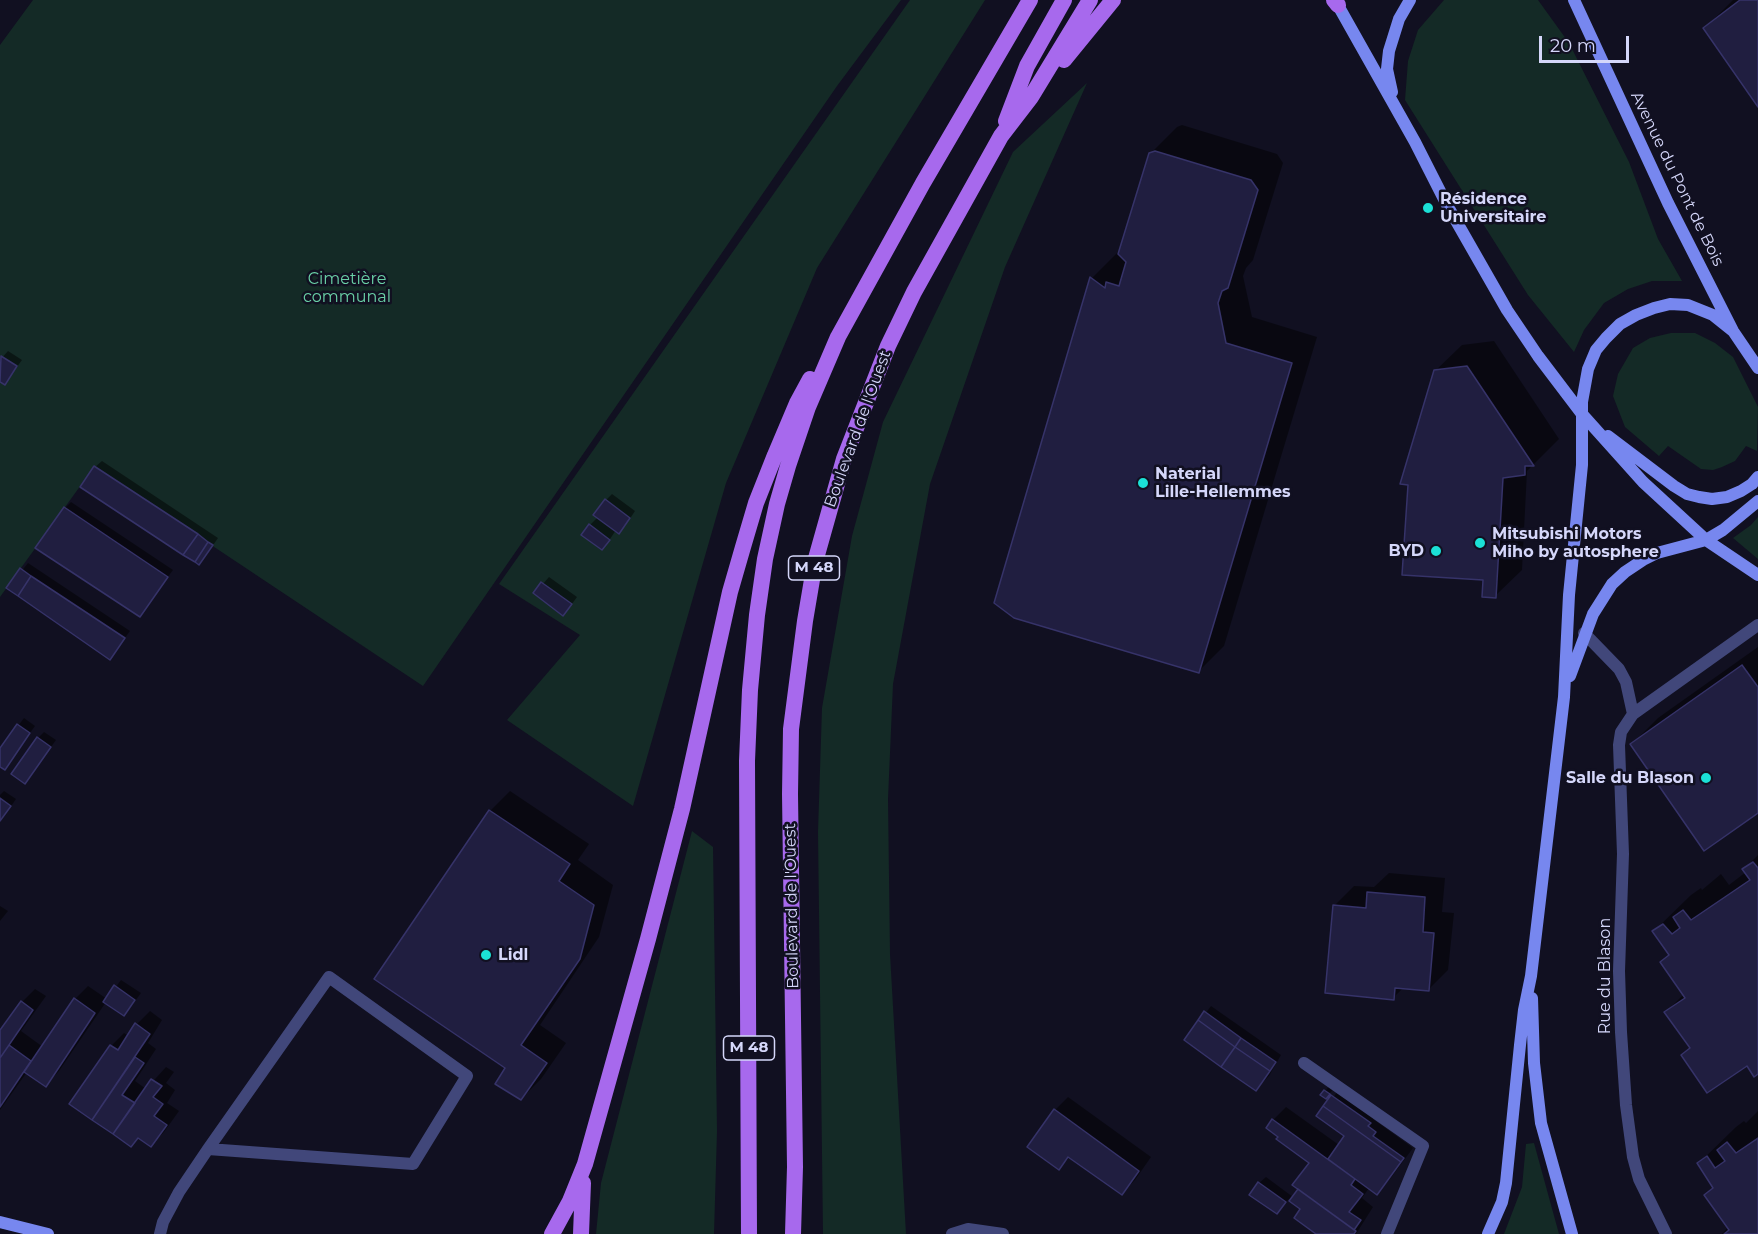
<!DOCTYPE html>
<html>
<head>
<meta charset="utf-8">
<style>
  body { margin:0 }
  #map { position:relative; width:1758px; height:1234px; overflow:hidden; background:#111021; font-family:Montserrat,sans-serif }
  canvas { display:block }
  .scale { position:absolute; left:1539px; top:36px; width:90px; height:27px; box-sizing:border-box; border:3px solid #d5d7fa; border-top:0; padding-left:8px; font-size:18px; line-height:21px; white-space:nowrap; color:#d5d7fa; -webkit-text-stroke:4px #111021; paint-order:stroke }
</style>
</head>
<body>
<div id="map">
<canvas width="1758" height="1234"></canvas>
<div class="scale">20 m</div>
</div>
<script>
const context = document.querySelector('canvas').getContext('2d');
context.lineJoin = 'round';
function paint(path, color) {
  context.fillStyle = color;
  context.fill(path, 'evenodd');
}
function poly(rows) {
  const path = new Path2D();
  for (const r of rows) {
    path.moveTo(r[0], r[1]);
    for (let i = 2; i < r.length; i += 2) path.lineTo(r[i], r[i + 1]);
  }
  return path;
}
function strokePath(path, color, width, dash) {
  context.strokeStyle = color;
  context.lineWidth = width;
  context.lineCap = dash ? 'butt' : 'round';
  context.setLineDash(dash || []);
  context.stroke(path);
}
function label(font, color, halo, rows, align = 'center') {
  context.font = font + ' Montserrat,sans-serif';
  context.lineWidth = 5;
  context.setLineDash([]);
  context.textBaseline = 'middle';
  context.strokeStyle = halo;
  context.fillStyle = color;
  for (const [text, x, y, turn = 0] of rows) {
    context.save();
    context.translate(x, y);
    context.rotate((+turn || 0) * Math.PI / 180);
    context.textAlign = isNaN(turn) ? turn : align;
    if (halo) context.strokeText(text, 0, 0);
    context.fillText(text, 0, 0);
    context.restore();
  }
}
paint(poly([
  [33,0,901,0,837,86,423,686,94,467,0,597,0,45],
  [910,0,985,0,817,268,726,483,633,806,507,720,580,635,499,584],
  [1444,0,1538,0,1569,43,1629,162,1658,239,1682,281,1652,281,1628,289,1604,303,1584,330,1574,352,1528,295,1405,100,1408,61,1418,30],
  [1087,83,1005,267,930,484,893,684,888,799,890,954,906,1234,823,1234,818,832,822,708,852,536,883,422,1013,152],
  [1671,333,1695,333,1715,343,1733,357,1758,407,1757,451,1746,446,1735,461,1722,467,1713,470,1701,469,1668,446,1659,456,1625,427,1613,396,1618,374,1633,348,1650,338],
  [1758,517,1758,559,1733,538,1751,525],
  [692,831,713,847,717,1131,714,1234,596,1234,601,1183],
  [1534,1143,1559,1234,1504,1234,1522,1187,1526,1144]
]), '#142a26');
paint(poly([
  [1733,0,1758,0,1758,104,1705,28],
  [1182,125,1277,154,1283,163,1253,260,1246,268,1243,276,1252,317,1317,337,1224,646,1198,672,996,603,1092,278,1118,252,1120,254,1150,154,1177,127],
  [1494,341,1559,439,1527,471,1522,570,1495,596,1484,579,1409,484,1435,371,1462,345],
  [8,351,22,360,5,383,0,380,0,360],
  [102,461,218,538,205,557,199,563,95,467],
  [612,494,635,511,625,526,619,532,616,530,608,542,590,525,598,517,606,500],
  [71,502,173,570,139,615,65,508],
  [28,563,130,631,110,658,8,588],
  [549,577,577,597,569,608,535,593],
  [1758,647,1758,811,1632,744,1658,718],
  [24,718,35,726,4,768,0,765,0,750],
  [44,732,56,740,25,783,38,738],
  [4,791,16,799,0,822,0,795],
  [510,791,589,844,578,860,613,885,599,937,540,1025,566,1043,541,1079,521,1099,508,1067,376,979,490,811],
  [1758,855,1758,1072,1747,1064,1691,1047,1666,1012,1684,994,1662,962,1670,954,1654,931,1691,895,1701,888,1702,890,1721,874,1729,885,1746,872,1744,869],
  [1389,873,1445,878,1442,912,1454,913,1448,970,1428,990,1404,987,1393,998,1334,906,1354,886,1374,887],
  [0,906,8,911,0,921],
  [121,980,141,993,130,1008,124,1014,106,1002,59,1071,46,1085,27,1072,0,1110,0,1033,22,1002,35,989,46,996,21,1031,43,1047,75,999,88,986,107,999],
  [1211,1006,1281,1055,1269,1076,1256,1089,1186,1040],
  [150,1011,162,1020,148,1043,156,1049,135,1081,146,1089,166,1067,174,1072,166,1083,175,1090,167,1103,179,1111,164,1132,151,1145,139,1137,131,1145,71,1104,111,1046,124,1033,129,1036,137,1024],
  [1331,1084,1335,1087,1326,1098,1322,1095],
  [1339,1090,1376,1116,1373,1119,1413,1148,1390,1179,1376,1193,1369,1188,1362,1198,1373,1207,1356,1234,1318,1234,1302,1209,1289,1199,1277,1212,1259,1183,1266,1177,1293,1197,1300,1188,1311,1162,1280,1136,1273,1120,1286,1107,1339,1145,1346,1135,1318,1116],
  [1068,1097,1151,1157,1135,1180,1122,1193,1071,1156,1059,1168,1055,1110],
  [1758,1111,1758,1234,1722,1234,1728,1227,1706,1195,1714,1186,1699,1163,1736,1127,1744,1121,1746,1123]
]), '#0007');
const building = poly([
  [1740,0,1758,0,1758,107,1703,28,1740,0],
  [1155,151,1251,180,1258,190,1228,288,1222,291,1218,303,1226,343,1292,363,1199,673,1014,618,994,603,1090,277,1105,288,1106,282,1119,286,1126,262,1118,254,1149,153,1155,151],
  [1,356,17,366,5,385,0,382,1,356],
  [1467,366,1534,466,1525,466,1525,475,1503,478,1496,598,1482,597,1483,580,1402,575,1408,485,1400,484,1434,370,1467,366],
  [94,466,198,534,183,555,80,487,94,466],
  [605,499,630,518,619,534,593,515,605,499],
  [64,507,168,577,140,617,35,548,64,507],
  [589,524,610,540,602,550,581,535,589,524],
  [198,534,208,542,195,562,183,555,198,534],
  [208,542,213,545,199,565,195,562,208,542],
  [20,568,31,576,18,596,6,588,20,568],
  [31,576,125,638,110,660,18,596,31,576],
  [541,582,572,604,563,616,533,593,541,582],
  [1742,665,1758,687,1758,813,1704,851,1630,744,1742,665],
  [17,724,30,733,5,770,0,767,0,748,17,724],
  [37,737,51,747,25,784,11,774,37,737],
  [0,798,11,806,0,821,0,798],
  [489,810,570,864,559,881,594,905,580,959,521,1045,547,1063,521,1100,495,1084,505,1068,374,979,489,810],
  [1753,862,1758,868,1758,1074,1754,1077,1747,1066,1707,1093,1681,1055,1690,1048,1664,1012,1685,998,1660,962,1669,955,1652,931,1663,924,1672,934,1680,928,1673,917,1683,910,1691,920,1750,880,1742,869,1753,862],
  [1367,892,1425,897,1423,932,1434,933,1429,991,1395,988,1394,1000,1325,993,1333,905,1366,908,1367,892],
  [114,985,135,1000,124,1016,103,1002,114,985],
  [74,998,95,1013,46,1087,24,1072,74,998],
  [21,1001,33,1010,0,1058,0,1030,21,1001],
  [1204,1011,1241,1038,1235,1047,1198,1020,1204,1011],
  [1198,1020,1235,1047,1221,1067,1184,1040,1198,1020],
  [135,1023,150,1034,92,1120,69,1104,110,1045,118,1050,135,1023],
  [1241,1038,1276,1062,1270,1071,1235,1047,1241,1038],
  [9,1045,31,1061,0,1107,0,1058,9,1045],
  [1235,1047,1270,1071,1256,1091,1221,1067,1235,1047],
  [135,1057,144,1063,122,1095,135,1103,113,1134,92,1120,135,1057],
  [151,1079,162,1086,153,1097,163,1104,154,1116,167,1125,151,1147,138,1138,131,1147,113,1134,151,1079],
  [1324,1090,1330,1094,1326,1099,1320,1095,1324,1090],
  [1331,1095,1371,1123,1368,1126,1376,1132,1373,1136,1404,1158,1401,1162,1323,1106,1331,1095],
  [1323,1106,1401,1162,1377,1195,1328,1159,1344,1136,1316,1116,1323,1106],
  [1054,1109,1139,1171,1122,1195,1068,1157,1059,1170,1027,1147,1054,1109],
  [1272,1119,1355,1179,1351,1185,1363,1194,1349,1212,1361,1220,1354,1230,1292,1185,1309,1163,1276,1139,1278,1137,1266,1128,1272,1119],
  [1758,1138,1758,1234,1724,1234,1729,1230,1704,1195,1713,1188,1697,1163,1707,1156,1715,1168,1725,1161,1717,1150,1727,1142,1736,1153,1758,1138],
  [1258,1182,1286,1202,1277,1214,1249,1195,1258,1182],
  [1298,1189,1356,1231,1354,1234,1316,1234,1294,1218,1300,1209,1289,1201,1298,1189]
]);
paint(building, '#201e40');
strokePath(building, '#363369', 1.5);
strokePath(poly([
  [1304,1063,1423,1146,1387,1234],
  [160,1234,163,1222,179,1192,208,1149,329,977,467,1076,413,1164,208,1149],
  [952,1234,968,1229,1003,1234]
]), '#41477a', 12);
strokePath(poly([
  [1584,633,1619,669,1626,682,1633,714,1621,732,1619,745,1623,854,1619,971,1621,1032,1626,1105,1633,1157,1639,1179,1666,1234],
  [1633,714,1758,625]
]), '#41477a', 12);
strokePath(poly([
  [1335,0,1415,142,1447,205,1507,310,1538,356,1582,414,1643,482,1706,540,1758,575],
  [1574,0,1668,203,1733,331,1758,368],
  [1392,92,1387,69,1389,51,1399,19,1410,0],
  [1608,436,1674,486,1687,494,1699,497,1712,499,1727,497,1741,491,1752,484,1758,477],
  [1570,676,1593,614,1612,584,1625,572,1643,560,1657,553,1706,540,1723,530,1758,501],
  [1532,998,1534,1063,1541,1123,1572,1234],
  [0,1222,48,1234],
  [1488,1234,1502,1202,1506,1183,1520,1045,1524,1010,1531,976,1564,697,1569,595,1582,465,1582,402,1588,369,1596,350,1606,338,1620,324,1636,315,1654,308,1670,304,1688,305,1713,315,1733,331]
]), '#7787ef', 12);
strokePath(poly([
  [1334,0,1338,5],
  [1064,60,1113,0],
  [1006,121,1027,66,1064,0],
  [552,1234,570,1201,585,1164,648,939,682,809,730,592,743,547,756,503,775,455,797,403,810,379],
  [581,1234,583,1183],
  [749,1234,747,761,750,690,757,615,765,559,777,504,788,466,808,407,838,337,923,183,1030,0],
  [793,1234,795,1167,790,794,791,729,805,621,815,562,844,459,888,346,914,292,1001,136,1031,97,1090,0]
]), '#a769ed', 16);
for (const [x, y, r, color] of [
  [1428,208,6,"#1be0d6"],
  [1143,483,6,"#1be0d6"],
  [1480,543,6,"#1be0d6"],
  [1436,551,6,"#1be0d6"],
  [1706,778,6,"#1be0d6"],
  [486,955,6,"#1be0d6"]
]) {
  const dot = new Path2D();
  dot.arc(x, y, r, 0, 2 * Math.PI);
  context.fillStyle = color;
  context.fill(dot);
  strokePath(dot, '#111021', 2);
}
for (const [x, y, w] of [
  [814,568,51],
  [749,1048,51]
]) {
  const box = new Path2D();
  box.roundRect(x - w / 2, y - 12, w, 24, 4.5);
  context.fillStyle = '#111021';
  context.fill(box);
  strokePath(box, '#d5d7fa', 1.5);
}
label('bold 15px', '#d5d7fa', null, [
  ["M 48",814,568],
  ["M 48",749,1048]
]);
label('16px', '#d5d7fa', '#111021', [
  ["Avenue du Pont de Bois",1677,179,64],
  ["Boulevard de l'Ouest",858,429,-70],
  ["Boulevard de l'Ouest",792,906,-91],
  ["Rue du Blason",1605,976,-90]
]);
label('bold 16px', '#d5d7fa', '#111021', [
  ["Résidence",1440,199],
  ["Universitaire",1440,217],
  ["Naterial",1155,474],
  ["Lille-Hellemmes",1155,492],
  ["Mitsubishi Motors",1492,534],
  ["Miho by autosphere",1492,552],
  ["BYD",1424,551,"right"],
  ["Salle du Blason",1694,778,"right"],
  ["Lidl",498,955]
], 'left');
label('16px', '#6ad1a7', '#111021', [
  ["Cimetière",347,279],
  ["communal",347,297]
]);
</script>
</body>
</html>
